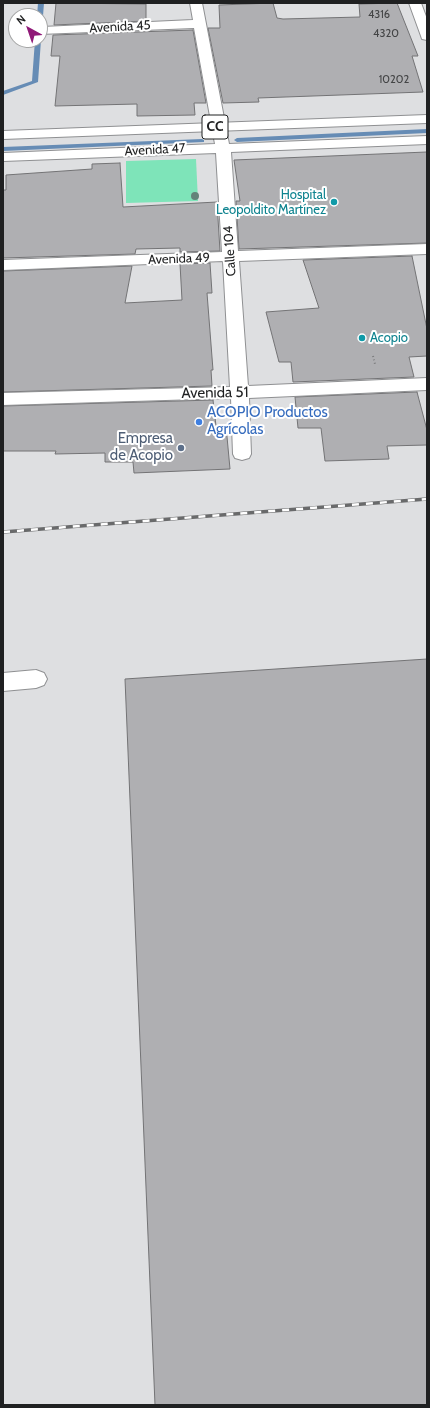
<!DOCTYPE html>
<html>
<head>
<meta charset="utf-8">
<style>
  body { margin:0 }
  #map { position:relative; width:430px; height:1408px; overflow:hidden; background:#dedfe1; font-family:Cabin,sans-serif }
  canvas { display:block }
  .frame { position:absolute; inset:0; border:4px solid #1f2021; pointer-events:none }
  .north { position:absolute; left:8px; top:8px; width:40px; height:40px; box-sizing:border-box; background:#fff; border:1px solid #a5a6a6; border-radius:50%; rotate:320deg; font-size:11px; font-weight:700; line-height:16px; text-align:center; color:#1f2021 }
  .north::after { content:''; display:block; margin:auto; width:14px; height:18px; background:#901978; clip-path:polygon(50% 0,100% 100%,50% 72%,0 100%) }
</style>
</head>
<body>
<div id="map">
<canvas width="430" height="1408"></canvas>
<div class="frame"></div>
<div class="north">N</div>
</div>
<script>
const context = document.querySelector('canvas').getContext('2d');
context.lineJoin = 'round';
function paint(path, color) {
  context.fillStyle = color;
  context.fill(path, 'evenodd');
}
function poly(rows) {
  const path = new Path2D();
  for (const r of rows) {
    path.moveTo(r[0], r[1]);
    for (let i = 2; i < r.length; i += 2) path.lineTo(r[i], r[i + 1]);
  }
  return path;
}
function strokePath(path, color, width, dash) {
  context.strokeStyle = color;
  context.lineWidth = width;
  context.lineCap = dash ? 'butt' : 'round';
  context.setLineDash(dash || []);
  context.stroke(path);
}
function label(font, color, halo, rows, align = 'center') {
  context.font = font + ' Cabin,sans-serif';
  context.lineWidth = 4;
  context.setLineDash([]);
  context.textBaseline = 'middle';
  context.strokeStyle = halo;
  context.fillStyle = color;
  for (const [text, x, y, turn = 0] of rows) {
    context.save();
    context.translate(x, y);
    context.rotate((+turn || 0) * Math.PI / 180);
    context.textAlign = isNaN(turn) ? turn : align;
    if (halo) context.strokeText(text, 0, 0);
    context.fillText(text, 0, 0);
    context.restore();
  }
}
paint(poly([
  [196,159,198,201,126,203,126,161]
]), '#7ee4b9');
paint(poly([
  [38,3,44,3,43,16,40,18,40,16,37,16,38,3],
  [40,39,41,40,38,82,3,95,3,91,32,81,35,40,40,39],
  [427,129,427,133,237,142,234,140,237,138,427,129],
  [202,139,204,140,204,142,3,151,3,147,202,139]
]), '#668cb5');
const building = poly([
  [56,3,146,4,146,21,54,25,56,3],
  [273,3,277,18,283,19,360,17,359,4,397,3,418,56,412,56,423,92,258,98,259,102,223,103,208,28,220,28,219,5,273,3],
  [193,30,206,103,194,103,195,115,137,116,137,104,55,106,60,56,51,56,53,35,193,30],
  [427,152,427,243,239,249,236,201,240,201,234,160,427,152],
  [120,163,123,207,217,202,220,251,180,252,180,248,136,249,135,254,3,258,3,190,6,190,6,175,92,169,92,164,120,163],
  [412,256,427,329,427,356,409,357,414,377,293,382,291,362,279,362,266,312,319,308,303,260,412,256],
  [210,263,212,293,207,293,213,370,211,370,212,386,3,392,3,271,132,266,125,303,182,300,180,264,210,263],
  [417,392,427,430,427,445,387,446,389,459,325,461,321,428,298,428,295,397,417,392],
  [213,400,216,426,226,426,230,469,134,473,133,462,105,462,105,453,55,454,56,451,3,451,3,406,213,400],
  [427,659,427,1405,155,1405,125,679,427,659]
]);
paint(building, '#afafb2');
strokePath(building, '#737375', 1);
const minor = poly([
  [190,3,202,3,229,144,427,136,427,144,231,152,238,251,427,244,427,254,239,261,248,386,427,378,427,390,249,398,251,454,249,458,242,460,235,458,233,454,231,398,3,405,3,393,230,387,223,261,3,270,3,260,222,252,216,153,3,161,3,153,215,144,194,28,40,34,40,28,42,27,193,20,190,3],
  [409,3,421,3,427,19,427,40,422,39,421,36,409,3],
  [36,670,44,673,47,679,44,685,36,688,3,691,3,673,36,670]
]);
const major = poly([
  [427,115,427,123,3,139,3,131,427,115]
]);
strokePath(minor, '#8f9092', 2);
strokePath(major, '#8f9092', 2);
strokePath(poly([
  [373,356,375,364]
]), '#7b7c7d', 2, [1, 2.5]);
paint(minor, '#fff');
paint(major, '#fff');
const rail = poly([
  [3,532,427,499]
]);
strokePath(rail, '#696a6b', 3.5);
strokePath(rail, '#fff', 2.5, [7]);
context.fillStyle = '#64837a';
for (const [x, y] of [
  [195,196]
]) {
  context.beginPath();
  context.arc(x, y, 4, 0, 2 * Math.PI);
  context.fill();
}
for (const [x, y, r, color] of [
  [334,202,4,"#0f9aa8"],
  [362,338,4,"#0f9aa8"],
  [199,422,4,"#3f7fe0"],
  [181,448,4,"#5c6f8a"]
]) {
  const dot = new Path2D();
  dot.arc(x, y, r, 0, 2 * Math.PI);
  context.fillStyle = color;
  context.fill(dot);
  strokePath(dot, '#fff', 1.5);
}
label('11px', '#434445', null, [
  ["4316",379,15],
  ["4320",386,34],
  ["10202",394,80]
]);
label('13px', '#1f2021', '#fff', [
  ["Avenida 45",120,27,-3],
  ["Avenida 47",155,150,-3],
  ["Calle 104",230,251,-94],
  ["Avenida 49",179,259,-2]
]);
label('13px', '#0d838f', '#fff', [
  ["Hospital",326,195],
  ["Leopoldito Martínez",326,210],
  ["Acopio",370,338,"left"]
], 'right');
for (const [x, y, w] of [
  [215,127,26]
]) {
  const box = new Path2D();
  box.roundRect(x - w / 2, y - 12, w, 24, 3);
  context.fillStyle = '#fff';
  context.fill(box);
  strokePath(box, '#1f2021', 1);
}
label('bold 14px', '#1f2021', null, [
  ["CC",215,127]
]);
label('15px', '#1f2021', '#fff', [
  ["Avenida 51",215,393,-1]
]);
label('15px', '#366cbe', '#fff', [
  ["ACOPIO Productos",207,413],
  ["Agrícolas",207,430]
], 'left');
label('15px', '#4e5e75', '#fff', [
  ["Empresa",173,439],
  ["de Acopio",173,456]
], 'right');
</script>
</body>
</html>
